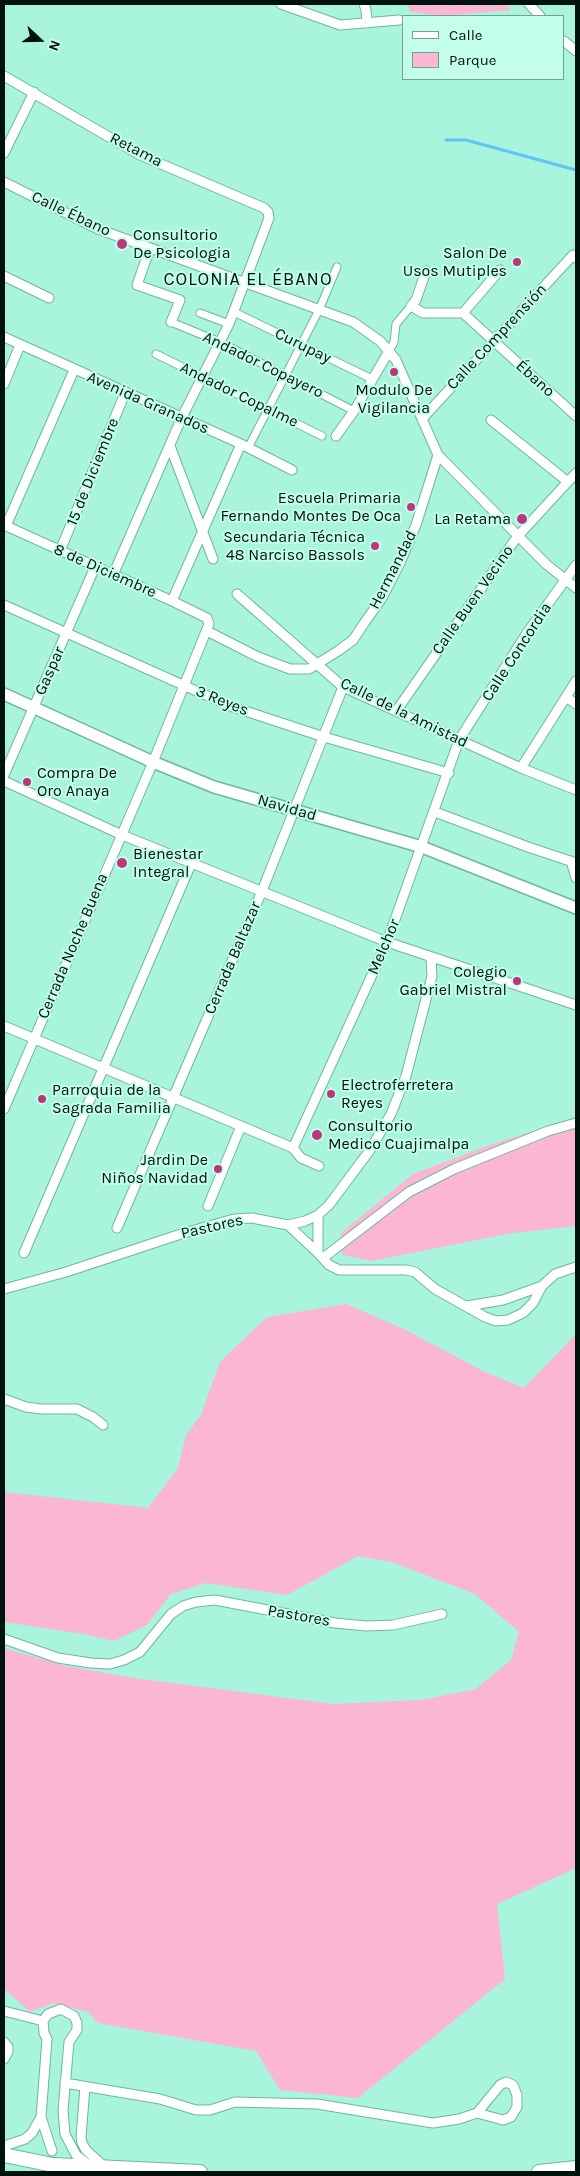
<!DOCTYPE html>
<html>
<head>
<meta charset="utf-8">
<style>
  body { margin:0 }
  #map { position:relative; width:580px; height:2176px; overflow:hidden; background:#a9f4dd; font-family:Karla,sans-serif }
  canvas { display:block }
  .frame { position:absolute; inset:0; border:5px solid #00120c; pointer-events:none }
  .legend { position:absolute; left:402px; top:15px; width:162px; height:65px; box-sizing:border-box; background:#c3feeb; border:1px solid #75a092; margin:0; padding:6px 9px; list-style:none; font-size:15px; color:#00120c }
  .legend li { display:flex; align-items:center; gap:10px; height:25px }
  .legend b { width:25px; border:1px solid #75a092 }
  .north { position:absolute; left:15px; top:15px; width:50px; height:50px; -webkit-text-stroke:4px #c3feeb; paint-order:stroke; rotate:111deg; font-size:14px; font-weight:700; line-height:20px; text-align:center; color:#00120c }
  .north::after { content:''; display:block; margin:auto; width:18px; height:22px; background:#00120c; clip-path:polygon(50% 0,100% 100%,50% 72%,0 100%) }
</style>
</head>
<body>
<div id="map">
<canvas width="580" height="2176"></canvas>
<div class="frame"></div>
<ul class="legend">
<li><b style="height:6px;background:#fff"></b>Calle</li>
<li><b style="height:14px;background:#fab6d2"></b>Parque</li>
</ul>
<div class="north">N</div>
</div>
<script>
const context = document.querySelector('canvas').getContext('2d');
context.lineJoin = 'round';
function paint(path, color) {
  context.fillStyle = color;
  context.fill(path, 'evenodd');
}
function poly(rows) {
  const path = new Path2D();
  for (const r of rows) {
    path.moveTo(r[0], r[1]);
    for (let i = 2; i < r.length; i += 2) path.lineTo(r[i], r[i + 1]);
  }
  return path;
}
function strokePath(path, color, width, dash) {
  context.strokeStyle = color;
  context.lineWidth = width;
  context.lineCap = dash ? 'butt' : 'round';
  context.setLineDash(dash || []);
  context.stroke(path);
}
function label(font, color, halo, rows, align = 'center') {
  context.font = font + ' Karla,sans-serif';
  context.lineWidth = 4;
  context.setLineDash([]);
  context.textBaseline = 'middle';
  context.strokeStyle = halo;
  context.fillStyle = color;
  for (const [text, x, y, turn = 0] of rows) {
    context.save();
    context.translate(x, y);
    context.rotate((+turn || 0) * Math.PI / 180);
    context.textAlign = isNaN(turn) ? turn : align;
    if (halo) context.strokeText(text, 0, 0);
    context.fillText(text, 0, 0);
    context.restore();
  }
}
paint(poly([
  [407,4,506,4,511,10,442,16,411,12],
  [576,1117,576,1226,512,1233,372,1261,343,1255,341,1233,413,1174,493,1144],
  [346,1304,404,1329,483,1371,524,1388,576,1334,576,1868,497,1904,505,1979,358,2098,280,2090,256,2051,98,2023,88,2012,55,2003,30,2012,4,1989,4,1648,66,1666,141,1679,333,1704,421,1700,476,1689,511,1660,519,1632,475,1594,392,1562,358,1556,287,1595,206,1583,171,1594,147,1625,114,1641,83,1634,4,1622,4,1492,148,1508,178,1468,186,1435,201,1415,220,1362,267,1317]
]), '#fab6d2');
strokePath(poly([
  [446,140,466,140,576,170]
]), '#5fc4f7', 3);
const pedestrian = poly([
  [234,312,372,379],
  [200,313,229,324],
  [171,322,222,343,354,411],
  [389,351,394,342,396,324,411,306],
  [156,354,322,436],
  [248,448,319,310,337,267]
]);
const minor = poly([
  [281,4,340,25,399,20],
  [364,4,366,10,367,23],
  [529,4,540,16],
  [564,41,576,51],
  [4,76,140,155,264,208,268,212,269,218,229,324,182,417,113,575],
  [4,153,34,92],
  [4,182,98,229,353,322,380,341,396,360,438,455,546,564,576,588],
  [150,248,137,285,180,300,171,322],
  [426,271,416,300,411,306,423,313,463,313],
  [4,276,49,298],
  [463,313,576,416],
  [463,313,500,270],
  [4,337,241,444,292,470],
  [4,384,20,345],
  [422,419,573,255,576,258],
  [491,420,568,482],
  [336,436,354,411,389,351],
  [170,446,213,559],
  [4,525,172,601,207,618,209,624,153,762,4,1109],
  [6,526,74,370],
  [60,551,125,393],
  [237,594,343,687,521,768,576,790],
  [172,601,241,444],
  [4,605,230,706,324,737,449,773],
  [207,631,258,657,290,669,309,669,338,651,353,640,365,622,382,598,400,563,416,525,438,455],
  [566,697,576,704],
  [397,710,517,537,576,473],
  [521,768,576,681],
  [4,775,95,567],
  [4,781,122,835,387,942,576,1005],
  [435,812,528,847,576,863],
  [571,861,576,878],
  [4,1026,293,1148,301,1158,319,1166],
  [293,1148,387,942,459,740,527,633,576,565],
  [208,1206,241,1126],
  [318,1215,318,1253,329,1265,339,1270,406,1270,415,1272,435,1289,485,1317,496,1321,508,1320,523,1313,533,1303,542,1286,555,1274,576,1267],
  [288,1225,318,1253],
  [117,1228,262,891,343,687],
  [24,1253,191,864],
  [323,1258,409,1192,454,1169,548,1131,576,1123],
  [4,1289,66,1272,184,1233,234,1219,252,1218,288,1225,305,1221,318,1215,329,1205,370,1150,391,1114,406,1076,432,976,431,958],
  [467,1306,503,1300,542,1286],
  [4,1399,26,1407,41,1409,77,1409,93,1417,103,1425],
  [4,1639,58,1658,91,1663,110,1664,124,1660,140,1652,171,1614,183,1606,196,1602,215,1600,335,1623,366,1626,393,1625,442,1614],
  [4,2011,43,2021],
  [4,2042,8,2047,8,2052,4,2059],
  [65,2083,160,2099,196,2110,210,2110,235,2102,317,2104,433,2123,459,2119,477,2113,500,2085,506,2082,513,2085,517,2095,517,2107,511,2117,503,2120,477,2113],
  [85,2087,81,2137,82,2143,86,2150,105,2167],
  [41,2117,52,2151],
  [4,2146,25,2139,32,2133,41,2117,47,2039,44,2033,43,2021,48,2014,61,2009,74,2016,77,2023,77,2030,69,2042,63,2110,65,2134,76,2155,92,2167]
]);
const tertiary = poly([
  [4,694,153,762,214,787,422,847,576,908]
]);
const secondary = poly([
  [4,2155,53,2165,200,2172],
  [539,2172,576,2168]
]);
strokePath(pedestrian, '#6db7a1', 9);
strokePath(minor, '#6db7a1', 11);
strokePath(tertiary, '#6db7a1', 14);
strokePath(secondary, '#6db7a1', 16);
strokePath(pedestrian, '#fff', 7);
strokePath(minor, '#fff', 9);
strokePath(tertiary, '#fff', 11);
strokePath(secondary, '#fff', 14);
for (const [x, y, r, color] of [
  [122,244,6,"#bb367a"],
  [517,262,5,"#bb367a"],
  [394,372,5,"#bb367a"],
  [411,507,5,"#bb367a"],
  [522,519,6,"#bb367a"],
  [375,546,5,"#bb367a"],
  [27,782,5,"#bb367a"],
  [122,863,6,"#bb367a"],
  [517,981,5,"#bb367a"],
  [331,1094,5,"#bb367a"],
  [42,1099,5,"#bb367a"],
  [317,1135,6,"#bb367a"],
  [218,1169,5,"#bb367a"]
]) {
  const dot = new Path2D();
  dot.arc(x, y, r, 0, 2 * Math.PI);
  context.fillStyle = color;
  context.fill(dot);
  strokePath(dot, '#c3feeb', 2);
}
label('16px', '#00120c', '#c3feeb', [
  ["Retama",136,150,27],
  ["Calle Ébano",71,214,25],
  ["Calle Comprensión",497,337,-47],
  ["Curupay",303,346,26],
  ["Andador Copayero",263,365,26],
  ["Ébano",535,379,42],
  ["Andador Copalme",239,395,26],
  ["Avenida Granados",148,403,24],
  ["15 de Diciembre",93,472,-68],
  ["Hermandad",393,570,-63],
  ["8 de Diciembre",105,571,24],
  ["Calle Buen Vecino",473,600,-55],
  ["Calle Concordia",517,652,-57],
  ["Gaspar",50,671,-66],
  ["3 Reyes",222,701,22],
  ["Calle de la Amistad",404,713,26],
  ["Navidad",287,808,16],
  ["Cerrada Noche Buena",73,946,-67],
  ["Melchor",384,947,-67],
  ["Cerrada Baltazar",233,958,-67],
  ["Pastores",212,1227,-13],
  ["Pastores",299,1616,10]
]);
label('16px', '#00120c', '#c3feeb', [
  ["Consultorio",133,235],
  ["De Psicologia",133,253],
  ["Salon De",507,253,"right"],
  ["Usos Mutiples",507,271,"right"],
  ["Modulo De",394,390,"center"],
  ["Vigilancia",394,408,"center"],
  ["Escuela Primaria",401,498,"right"],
  ["Fernando Montes De Oca",401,516,"right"],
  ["La Retama",511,519,"right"],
  ["Secundaria Técnica",365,537,"right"],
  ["48 Narciso Bassols",365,555,"right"],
  ["Compra De",37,773],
  ["Oro Anaya",37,791],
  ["Bienestar",133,854],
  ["Integral",133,872],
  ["Colegio",507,972,"right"],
  ["Gabriel Mistral",507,990,"right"],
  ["Electroferretera",341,1085],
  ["Reyes",341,1103],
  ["Parroquia de la",52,1090],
  ["Sagrada Familia",52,1108],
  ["Consultorio",328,1126],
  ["Medico Cuajimalpa",328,1144],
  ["Jardin De",208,1160,"right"],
  ["Niños Navidad",208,1178,"right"]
], 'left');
context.letterSpacing = '1px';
label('18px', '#00120c', '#c3feeb', [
  ["COLONIA EL ÉBANO",248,280]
]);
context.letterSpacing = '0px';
</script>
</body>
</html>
